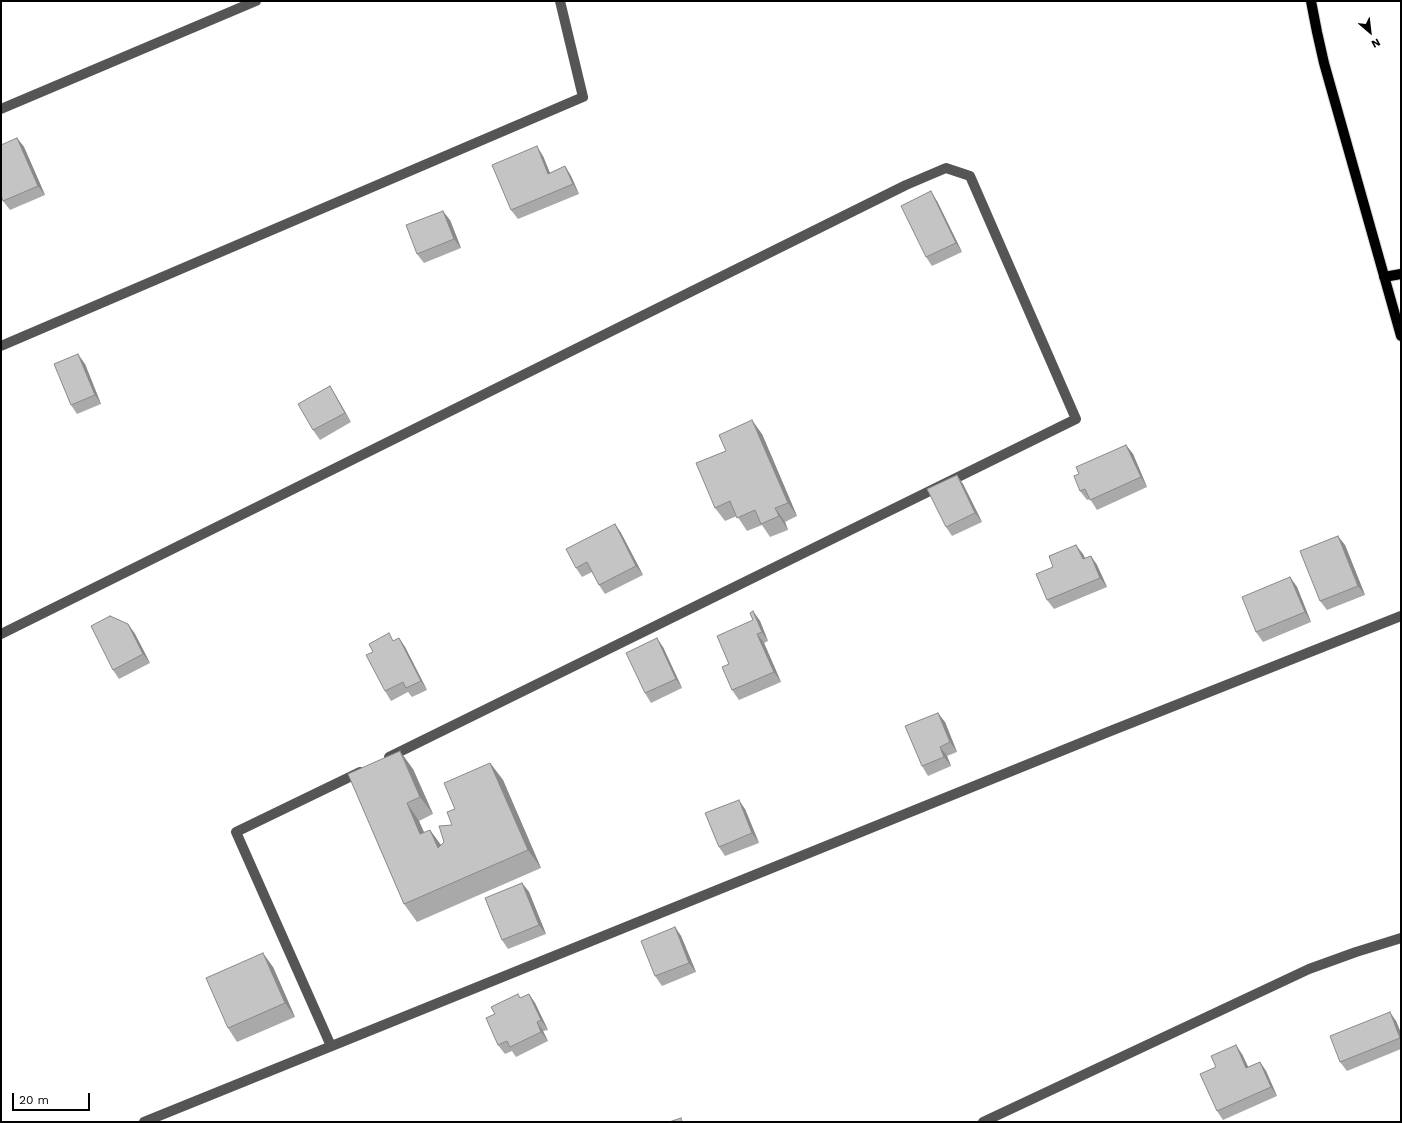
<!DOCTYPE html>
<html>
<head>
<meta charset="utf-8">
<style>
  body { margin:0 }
  #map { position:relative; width:1402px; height:1123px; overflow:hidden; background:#fff; font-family:"Work Sans",sans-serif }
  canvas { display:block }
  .frame { position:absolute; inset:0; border:2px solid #000; pointer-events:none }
  .north { position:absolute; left:1350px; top:12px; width:40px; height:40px; -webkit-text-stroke:3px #fff; paint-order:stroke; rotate:152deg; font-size:11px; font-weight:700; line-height:16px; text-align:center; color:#000 }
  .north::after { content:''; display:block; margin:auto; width:14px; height:18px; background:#000; clip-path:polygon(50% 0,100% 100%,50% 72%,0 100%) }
  .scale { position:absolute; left:12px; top:1093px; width:78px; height:18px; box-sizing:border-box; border:2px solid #000; border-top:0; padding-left:5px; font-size:12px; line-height:14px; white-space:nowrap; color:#000; -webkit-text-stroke:3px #fff; paint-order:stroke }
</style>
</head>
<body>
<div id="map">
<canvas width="1402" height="1123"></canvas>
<div class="frame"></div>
<div class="north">N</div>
<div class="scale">20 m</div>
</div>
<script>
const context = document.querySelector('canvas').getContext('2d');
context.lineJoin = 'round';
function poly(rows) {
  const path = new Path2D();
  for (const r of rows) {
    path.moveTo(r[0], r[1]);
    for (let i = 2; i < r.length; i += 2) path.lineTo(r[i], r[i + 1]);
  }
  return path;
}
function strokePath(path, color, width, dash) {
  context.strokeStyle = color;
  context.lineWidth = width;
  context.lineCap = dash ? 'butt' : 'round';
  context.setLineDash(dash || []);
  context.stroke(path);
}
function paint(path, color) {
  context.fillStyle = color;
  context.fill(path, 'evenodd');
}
const major = poly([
  [1311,1,1317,32,1324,63,1401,336],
  [1384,277,1401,274]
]);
strokePath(major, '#dbdbdb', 12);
strokePath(poly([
  [1,109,256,1],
  [1,346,583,97,560,1],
  [1,634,906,185,946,168,970,176,1076,419,389,757],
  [331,1046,236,832,360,772],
  [144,1122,1108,732,1401,616],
  [983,1122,1309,969,1356,952,1401,938]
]), '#555', 10);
strokePath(major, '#000', 10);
paint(poly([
  [17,138,24,147,45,195,10,210,3,201],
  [543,156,550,173,565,166,571,176,579,194,518,219,511,210],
  [937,201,962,252,932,266,926,257],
  [450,220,461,248,424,263,417,254],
  [85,364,101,404,77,414,71,405],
  [330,386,336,396,351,422,320,440,313,430],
  [762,434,797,516,785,522,788,530,770,537,762,525,747,531,737,516,725,521,715,508,726,451],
  [1126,445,1133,454,1147,487,1097,510,1090,499,1087,500,1080,491],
  [957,475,963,484,982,522,952,536,946,527],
  [615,524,621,533,643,575,605,594,599,585,592,572,582,577,576,568],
  [1345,545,1365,595,1327,610,1320,601],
  [1083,554,1085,558,1091,556,1097,565,1107,587,1054,609,1047,600],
  [1290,577,1297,587,1311,622,1263,642,1256,632],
  [753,611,760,621,768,641,764,643,781,682,739,700,732,690,729,664,753,620],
  [128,624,135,634,150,663,119,679,113,670],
  [399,638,405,647,427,690,412,697,408,692,391,701,385,691,394,641],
  [663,647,682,688,651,703,645,693],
  [945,722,957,752,947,756,951,766,928,776,922,766],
  [490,763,503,780,541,868,417,922,404,904,348,774,413,769,433,814,419,821,424,833,430,830,441,845,444,842,452,825,455,809],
  [745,809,759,843,725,856,719,847],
  [522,883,529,892,546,934,508,949,502,940],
  [675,927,681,936,696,972,662,986,655,976],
  [273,967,295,1017,237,1042,228,1028],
  [529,994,535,1003,548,1030,543,1031,548,1041,516,1057,512,1051,505,1054,498,1045,495,1014,521,998],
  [1396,1021,1401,1033,1401,1049,1347,1071,1340,1062],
  [1242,1054,1248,1067,1260,1062,1266,1071,1277,1096,1223,1120,1217,1111,1216,1067]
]), '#a9a9a9');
paint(poly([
  [17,138,24,147,45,195,38,186],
  [537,146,543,156,554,183,548,174],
  [565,166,571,176,579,194,573,184],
  [931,191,937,201,962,252,956,243],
  [443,211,450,220,461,248,454,239],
  [78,354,85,364,101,404,95,395],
  [330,386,336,396,351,422,345,413],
  [752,420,762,434,797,516,788,503],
  [1126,445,1133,454,1147,487,1141,477],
  [957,475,963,484,982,522,975,513],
  [775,508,785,522,788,530,779,516],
  [615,524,621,533,643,575,636,566],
  [1338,536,1345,545,1365,595,1358,586],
  [1076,545,1083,554,1089,568,1083,559],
  [1091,556,1097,565,1107,587,1100,578],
  [1290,577,1297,587,1311,622,1305,612],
  [753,611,760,621,768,641,762,632],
  [128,624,135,634,150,663,143,654],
  [757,634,764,643,781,682,774,672],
  [399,638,405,647,427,690,421,681],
  [657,638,663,647,682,688,676,679],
  [938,713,945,722,957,752,950,742],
  [940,747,947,756,951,766,944,757],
  [400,751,413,769,433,814,420,797],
  [490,763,503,780,541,868,528,850],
  [739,800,745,809,759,843,752,833],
  [407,803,419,821,433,852,420,834],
  [430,830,443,848,438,848],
  [522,883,529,892,546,934,539,925],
  [675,927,681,936,696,972,689,963],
  [263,953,273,967,295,1017,285,1003],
  [529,994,535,1003,548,1030,541,1020],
  [1390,1012,1396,1021,1401,1033,1401,1039],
  [537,1022,543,1031,548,1041,541,1032],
  [1236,1045,1242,1054,1253,1077,1246,1068],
  [1260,1062,1266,1071,1277,1096,1271,1087]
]), '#898989');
const building = poly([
  [17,138,38,186,3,201,1,195,1,145,17,138],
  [537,146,548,174,565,166,573,184,511,210,492,165,537,146],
  [931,191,956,243,926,257,901,206,931,191],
  [443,211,454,239,417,254,406,225,443,211],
  [78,354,95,395,71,405,54,364,78,354],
  [330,386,345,413,313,430,298,404,330,386],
  [752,420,788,503,775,508,779,516,761,524,755,510,737,518,730,501,715,508,696,463,726,451,719,435,752,420],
  [1126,445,1141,477,1090,500,1085,489,1080,491,1074,476,1079,474,1076,467,1126,445],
  [957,475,975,513,946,527,927,489,957,475],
  [615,524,636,566,599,585,587,562,576,568,566,549,615,524],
  [1338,536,1358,586,1320,601,1300,551,1338,536],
  [1076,545,1083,559,1091,556,1100,578,1047,600,1036,574,1053,567,1049,556,1076,545],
  [1290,577,1305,612,1256,632,1242,597,1290,577],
  [753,611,762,632,757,634,774,672,732,690,722,667,729,664,717,636,753,620,750,613,753,611],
  [110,616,128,624,143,654,113,670,91,626,110,616],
  [389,633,393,641,399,638,421,681,406,688,403,682,385,691,366,655,373,652,369,644,389,633],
  [657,638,676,679,645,693,626,653,657,638],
  [938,713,950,742,940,747,944,757,922,766,905,726,938,713],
  [400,751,420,797,407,803,420,834,430,830,438,848,444,842,439,826,452,825,447,812,455,809,444,783,490,763,528,850,404,904,348,774,400,751],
  [739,800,752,833,719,847,705,813,739,800],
  [522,883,539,925,502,940,485,898,522,883],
  [675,927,689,963,655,976,641,941,675,927],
  [263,953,285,1003,228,1028,206,978,263,953],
  [518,994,520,998,529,994,541,1020,537,1022,541,1032,510,1047,507,1041,498,1045,486,1018,495,1014,491,1007,518,994],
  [1390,1012,1400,1038,1340,1062,1330,1036,1390,1012],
  [1236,1045,1246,1068,1260,1062,1271,1087,1217,1111,1200,1074,1216,1067,1211,1056,1236,1045],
  [681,1118,682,1122,669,1122,681,1118]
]);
paint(building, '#c4c4c4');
strokePath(building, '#898989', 1);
</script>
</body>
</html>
